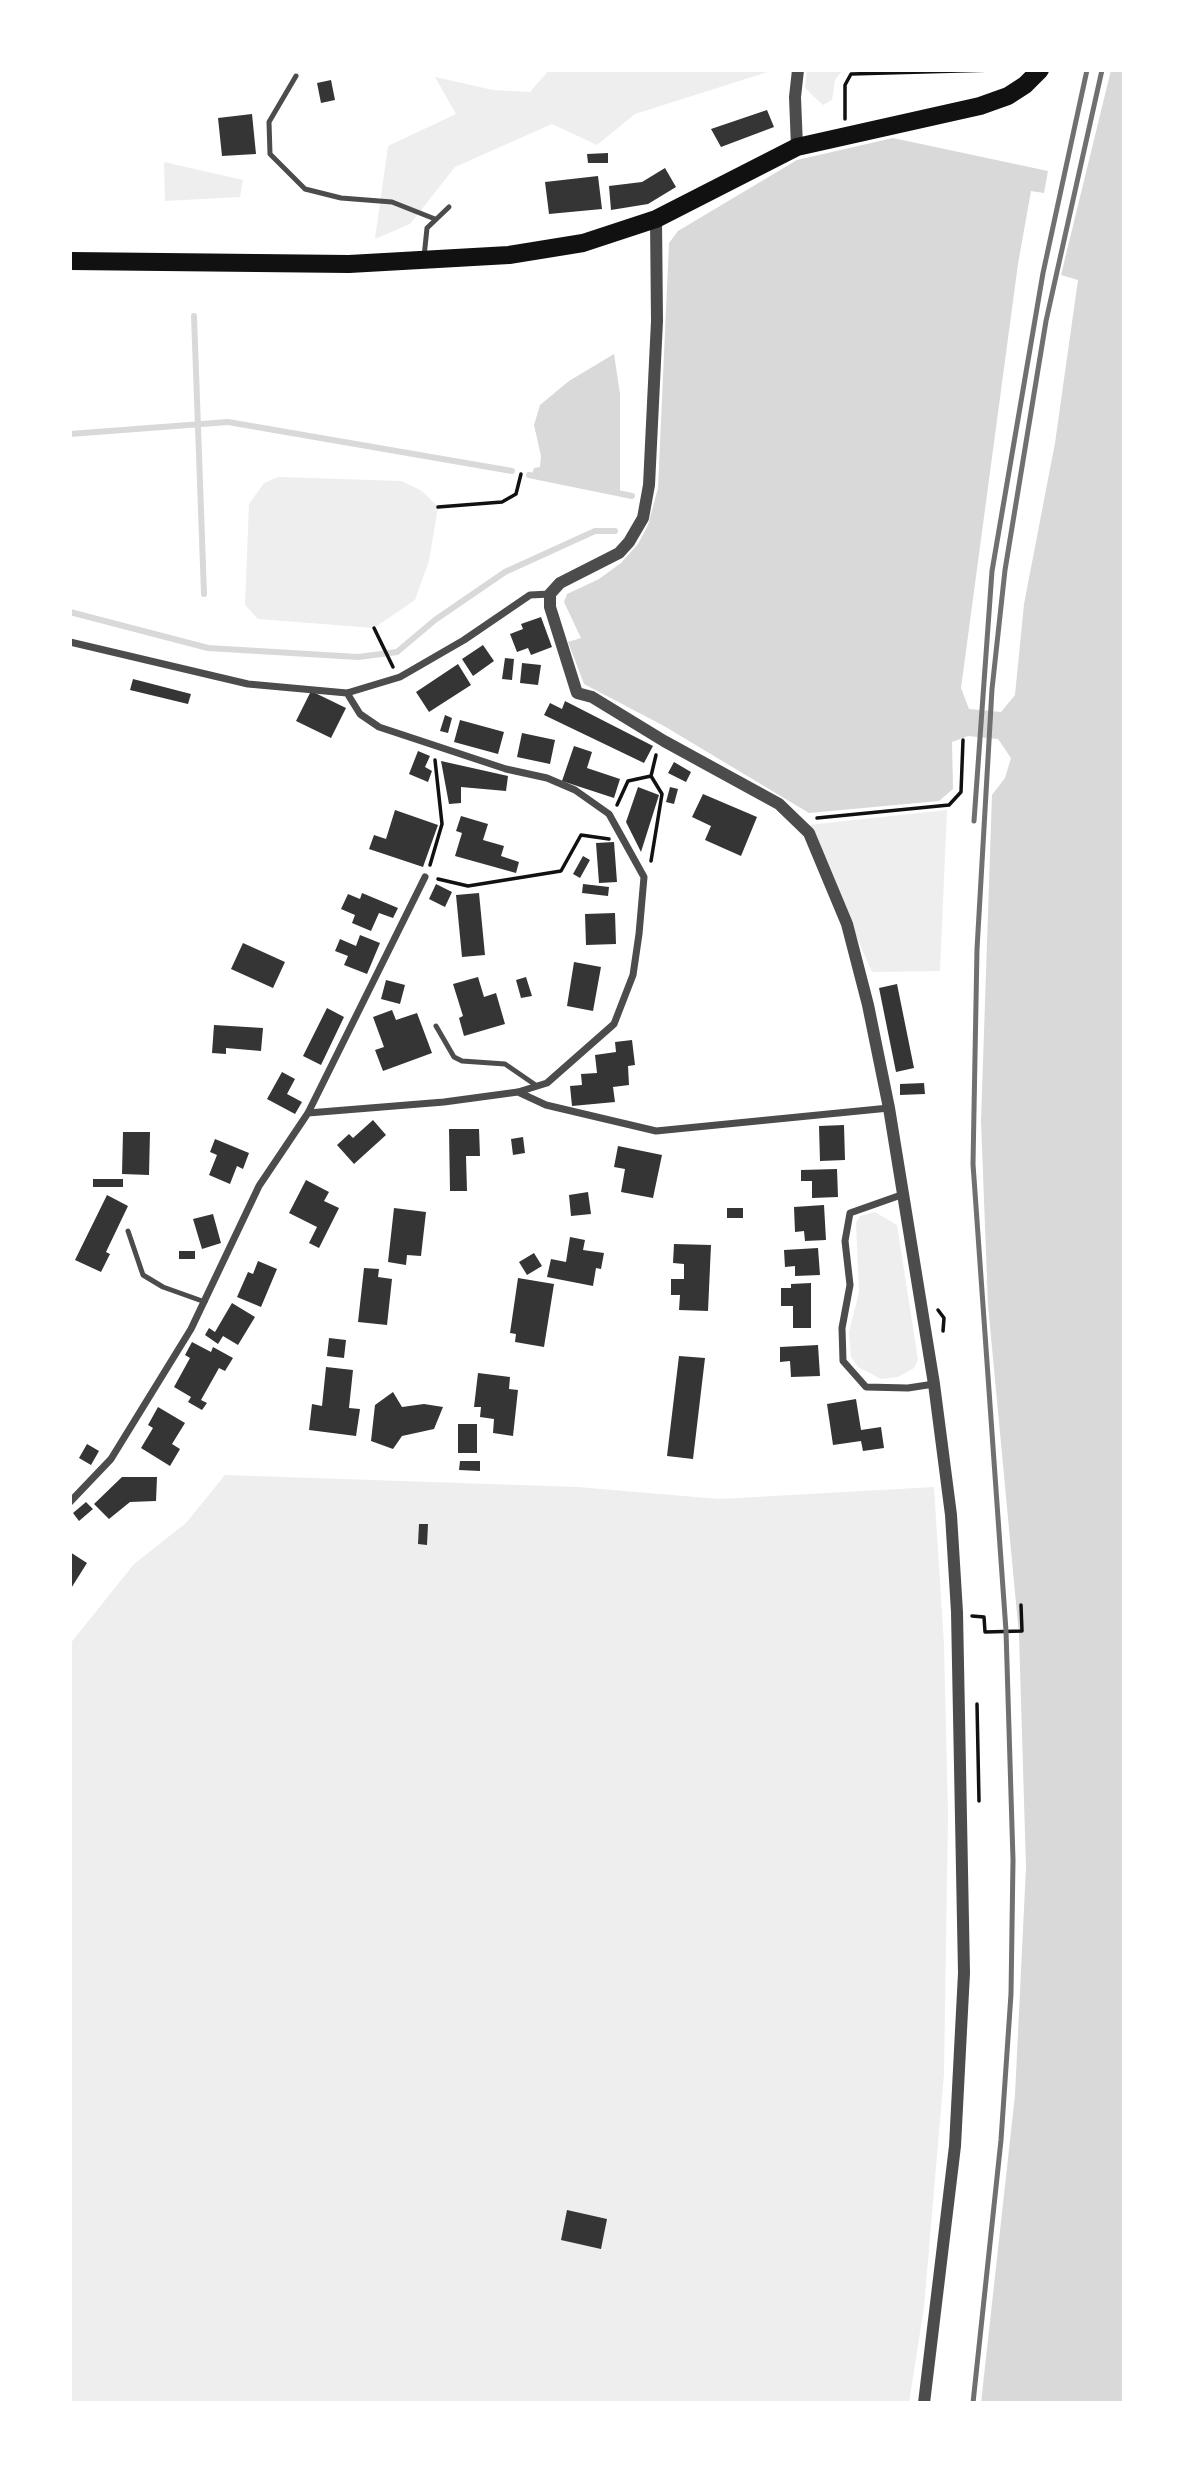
<!DOCTYPE html>
<html>
<head>
<meta charset="utf-8">
<style>
  body { margin:0 }
  #map { position:relative; width:1194px; height:2473px; overflow:hidden; background:#fff; font-family:Inter,sans-serif }
  canvas { display:block }
  .frame { position:absolute; inset:0; border:72px solid #fff; pointer-events:none }
</style>
</head>
<body>
<div id="map">
<canvas width="1194" height="2473"></canvas>
<div class="frame"></div>
</div>
<script>
const context = document.querySelector('canvas').getContext('2d');
context.lineJoin = 'round';
function paint(path, color) {
  context.fillStyle = color;
  context.fill(path, 'evenodd');
}
function poly(rows) {
  const path = new Path2D();
  for (const r of rows) {
    path.moveTo(r[0], r[1]);
    for (let i = 2; i < r.length; i += 2) path.lineTo(r[i], r[i + 1]);
  }
  return path;
}
function strokePath(path, color, width, dash) {
  context.strokeStyle = color;
  context.lineWidth = width;
  context.lineCap = dash ? 'butt' : 'round';
  context.setLineDash(dash || []);
  context.stroke(path);
}
paint(poly([
  [549,70,774,70,635,114,597,145,552,124,455,167,410,224,375,239,388,146,456,114,435,77,493,90,530,92],
  [807,70,843,70,835,80,832,100,823,105,811,94,805,87],
  [164,162,243,180,240,197,165,201],
  [278,477,402,481,422,491,438,507,429,561,415,600,374,628,258,619,245,605,249,504,264,483],
  [947,810,940,971,872,972,808,825],
  [875,1212,897,1225,918,1360,914,1368,898,1377,881,1379,858,1367,851,1357,849,1332,859,1292,856,1223,860,1216],
  [225,1475,578,1487,719,1499,934,1487,944,1645,948,1814,944,2074,924,2307,909,2403,70,2403,70,1644,134,1564,186,1523]
]), '#eee');
paint(poly([
  [1111,70,1124,70,1124,2403,981,2403,1015,2095,1026,1867,1019,1635,988,1305,981,1121,992,795,1005,778,1011,758,998,739,968,736,952,742,953,789,939,801,809,813,664,726,584,684,568,642,581,638,564,602,567,594,599,579,621,563,638,544,648,525,658,488,669,243,678,231,797,160,893,138,1048,171,1044,193,1031,191,1018,264,961,688,969,709,1001,712,1015,695,1024,604,1055,443,1078,280,1061,275],
  [614,354,620,394,620,495,531,478,534,468,540,467,541,456,534,425,540,405,569,381]
]), '#d9d9d9');
strokePath(poly([
  [194,316,204,594],
  [70,434,228,422,512,471],
  [529,475,632,496],
  [70,612,208,648,358,657,397,652,435,620,505,572,595,531,615,531]
]), '#d9d9d9', 6);
paint(poly([
  [331,80,335,100,321,103,317,83],
  [767,110,774,127,721,147,711,129],
  [252,114,256,154,222,156,218,118],
  [608,153,608,163,588,163,587,154],
  [665,168,676,187,648,204,611,210,609,186,642,182],
  [598,176,602,209,549,214,545,182],
  [541,617,552,647,531,655,528,648,517,652,510,634,523,629,521,624],
  [483,645,494,661,473,676,462,659],
  [505,658,514,659,512,680,502,679],
  [522,663,541,665,538,685,520,683],
  [458,664,471,685,429,712,416,692],
  [133,679,191,694,188,704,130,690],
  [311,691,346,708,331,738,296,721],
  [565,701,653,746,644,763,544,715,550,703,562,709],
  [445,715,452,718,448,733,440,731],
  [460,720,504,732,498,754,454,742],
  [522,733,555,740,550,764,517,757],
  [574,746,592,752,587,768,620,779,614,798,562,781],
  [418,751,430,756,425,767,432,771,428,782,409,774],
  [441,761,508,776,506,791,461,787,461,803,449,804],
  [674,762,691,772,686,782,668,773],
  [638,787,659,795,641,852,626,822],
  [670,787,678,789,674,804,666,802],
  [703,794,757,817,741,856,705,840,711,826,692,817],
  [395,810,438,825,423,867,369,849,374,835,386,839],
  [461,816,488,824,483,840,504,846,501,856,519,862,516,873,455,856,462,833,456,831],
  [614,842,617,882,599,883,596,843],
  [583,856,590,860,580,878,573,874],
  [436,884,452,892,445,907,429,899],
  [583,884,609,887,608,896,582,893],
  [362,893,398,908,393,918,379,913,371,931,352,923,355,915,341,909,348,894,360,899],
  [479,893,485,955,462,957,456,895],
  [615,913,616,944,586,945,585,914],
  [360,935,380,943,367,974,344,965,348,956,335,951,340,939,356,946],
  [243,943,285,962,273,988,231,969],
  [574,962,601,967,593,1011,567,1006],
  [478,977,484,997,496,993,505,1024,464,1036,459,1018,463,1016,453,984],
  [526,977,532,996,521,998,516,980],
  [386,980,405,985,400,1004,381,999],
  [897,984,914,1068,896,1072,879,988],
  [327,1008,344,1017,321,1065,303,1056],
  [392,1010,396,1020,417,1013,432,1053,383,1071,375,1050,384,1047,373,1017],
  [214,1025,263,1028,261,1051,226,1048,226,1054,212,1053],
  [632,1040,635,1065,628,1066,629,1085,613,1087,615,1102,572,1106,570,1086,582,1085,581,1074,597,1073,595,1055,616,1052,615,1042],
  [282,1072,295,1079,287,1094,302,1102,295,1114,267,1099],
  [924,1083,925,1094,900,1095,900,1084],
  [373,1120,386,1135,354,1164,337,1145,349,1134,353,1138],
  [844,1125,845,1160,820,1161,819,1126],
  [449,1129,479,1129,480,1156,466,1156,467,1191,450,1191],
  [123,1132,150,1132,149,1175,122,1174],
  [523,1137,525,1153,513,1155,511,1139],
  [215,1139,249,1153,243,1169,237,1166,230,1184,209,1175,217,1155,210,1152],
  [618,1146,662,1155,653,1198,621,1192,625,1169,614,1167],
  [837,1169,838,1197,812,1198,812,1181,801,1181,801,1170],
  [93,1179,123,1179,123,1187,93,1187],
  [306,1180,329,1192,324,1201,339,1208,319,1248,309,1243,317,1227,289,1213],
  [588,1192,591,1214,571,1216,569,1195],
  [107,1195,128,1206,106,1252,110,1254,101,1272,75,1260],
  [824,1205,826,1240,805,1241,804,1231,795,1232,794,1207],
  [394,1208,426,1212,421,1256,407,1255,406,1265,388,1262],
  [727,1208,743,1208,743,1218,727,1218],
  [213,1214,221,1243,202,1249,193,1219],
  [570,1237,585,1240,583,1250,604,1253,601,1269,596,1268,593,1286,547,1277,551,1259,566,1262],
  [674,1244,711,1245,708,1311,679,1310,680,1295,671,1295,671,1279,684,1279,684,1264,673,1263],
  [818,1248,820,1275,795,1276,795,1266,785,1267,784,1250],
  [179,1251,195,1251,195,1259,179,1259],
  [534,1253,542,1266,527,1275,519,1262],
  [258,1261,277,1269,261,1307,237,1297,248,1272,253,1274],
  [364,1268,379,1269,378,1277,392,1279,387,1325,358,1322],
  [518,1278,554,1284,544,1347,515,1342,516,1334,510,1333],
  [811,1283,811,1328,793,1328,793,1306,781,1306,781,1288,791,1288,791,1284],
  [232,1303,255,1317,238,1345,223,1336,218,1344,205,1335,209,1328,215,1332],
  [329,1338,346,1340,344,1358,327,1356],
  [192,1342,211,1352,213,1347,233,1358,225,1371,219,1368,201,1400,207,1403,202,1410,188,1402,191,1397,174,1387,190,1358,185,1355],
  [818,1345,820,1376,791,1377,790,1361,780,1362,780,1347],
  [679,1356,705,1358,693,1459,667,1456],
  [326,1367,353,1370,349,1408,360,1409,356,1436,309,1430,312,1404,322,1406],
  [478,1373,510,1377,509,1389,518,1390,513,1436,493,1433,494,1419,480,1417,481,1407,474,1407],
  [393,1392,402,1407,424,1404,443,1407,434,1429,402,1436,393,1449,371,1441,375,1405],
  [856,1399,861,1430,881,1427,884,1448,863,1451,861,1441,833,1445,827,1404],
  [158,1407,185,1423,172,1444,180,1449,170,1466,141,1448,153,1428,148,1425],
  [458,1424,477,1424,477,1453,458,1453],
  [87,1444,99,1451,91,1465,79,1458],
  [460,1461,480,1461,480,1471,459,1470],
  [122,1477,157,1477,156,1501,130,1502,109,1519,94,1504],
  [86,1502,93,1509,79,1521,73,1513],
  [419,1524,428,1524,427,1545,418,1544],
  [70,1552,87,1563,70,1590],
  [567,2210,607,2219,601,2249,561,2240]
]), '#353535');
strokePath(poly([
  [845,119,845,85,851,74,995,70],
  [438,507,502,502,516,494,521,474],
  [374,628,393,667],
  [651,776,662,794,651,861],
  [651,776,656,755],
  [617,805,628,781,651,776],
  [817,818,949,805,961,792,963,740],
  [430,865,442,824,435,760],
  [438,879,468,886,561,871,581,835,609,839],
  [938,1310,944,1318,943,1331],
  [972,1616,984,1617,985,1632,1022,1631,1021,1605],
  [977,1704,979,1801]
]), '#111', 3.5);
strokePath(poly([
  [296,76,269,122,270,154,305,189,341,198,392,202,435,219],
  [424,257,427,228,449,207],
  [436,1026,454,1057,462,1061,505,1064,537,1086],
  [128,1231,143,1275,163,1287,205,1302]
]), '#4c4c4c', 5);
strokePath(poly([
  [70,642,248,684,347,693,400,677,464,640,530,595,550,594],
  [518,1092,546,1105,656,1131,889,1108],
  [308,1113,444,1102,518,1092,547,1083,614,1024,633,975,639,934,644,877,609,814,575,790,547,778,506,769,379,727,360,714,347,693],
  [901,1195,850,1213,845,1241,850,1285,842,1328,843,1361,866,1387,908,1388,934,1384],
  [70,1502,111,1459,191,1329,259,1186,308,1113,425,877]
]), '#4c4c4c', 7);
strokePath(poly([
  [797,147,795,97,798,70],
  [656,219,657,321,649,485,643,518,629,542,619,553,560,583,550,594,550,607,577,693,592,697,664,741,779,804,809,833,847,924,868,1005,889,1108,934,1384,951,1515,957,1612,964,1973,955,2146,924,2403]
]), '#4c4c4c', 12);
strokePath(poly([
  [70,261,349,264,509,255,583,243,656,219,797,147,980,106,1008,96,1025,85,1040,70]
]), '#111', 18);
strokePath(poly([
  [974,821,992,571,1043,273,1087,70],
  [973,2403,1001,2140,1011,1994,1013,1860,1006,1631,973,1164,977,949,992,689,1005,570,1046,321,1102,70]
]), '#707070', 5);
</script>
</body>
</html>
